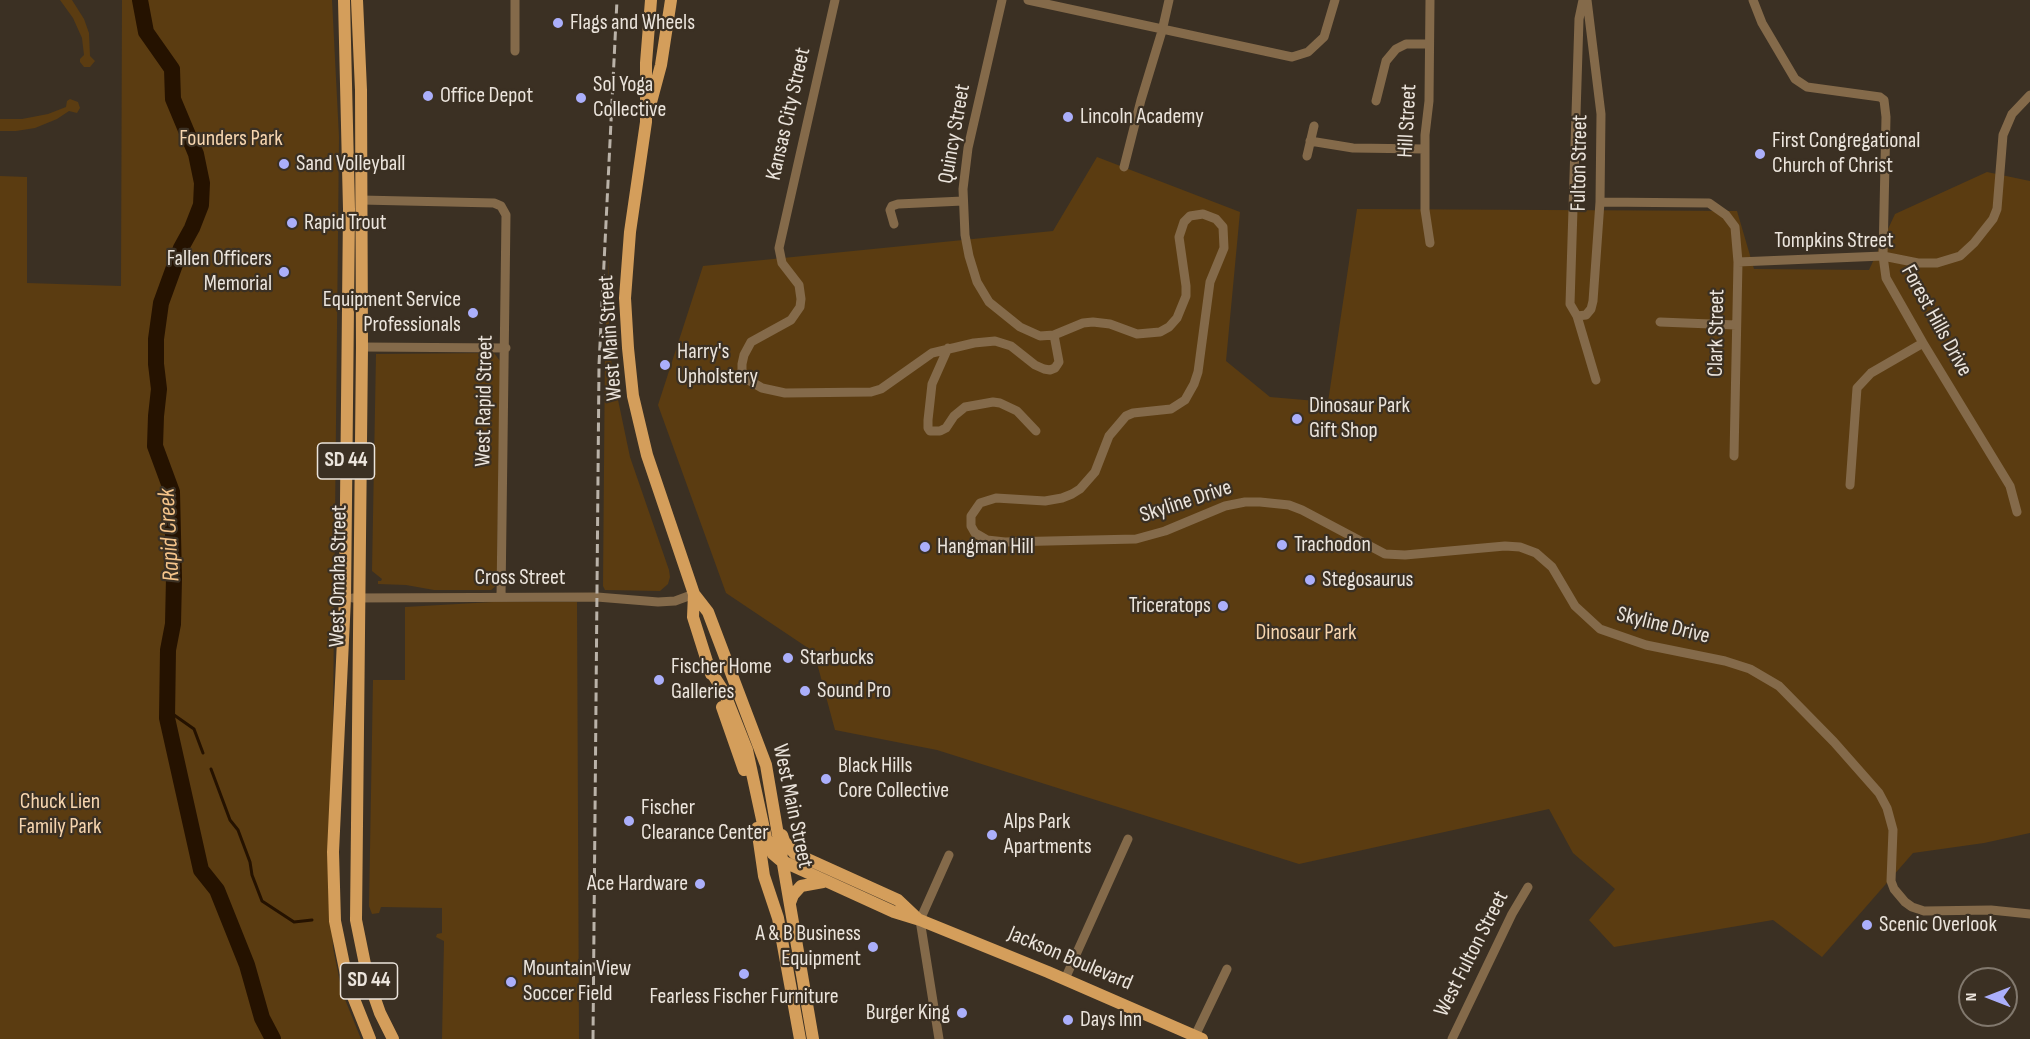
<!DOCTYPE html>
<html>
<head>
<meta charset="utf-8">
<style>
  body { margin:0 }
  #map { position:relative; width:2030px; height:1039px; overflow:hidden; background:#3b3023; font-family:"Sofia Sans Condensed",sans-serif }
  canvas { display:block }
  .north { position:absolute; left:1958px; top:967px; width:60px; height:60px; box-sizing:border-box; background:#3b3023; border:2px solid #81786d; border-radius:50%; rotate:270deg; font-size:16px; font-weight:700; line-height:24px; text-align:center; color:#ebe4dc }
  .north::after { content:''; display:block; margin:auto; width:21px; height:27px; background:#abaffb; clip-path:polygon(50% 0,100% 100%,50% 72%,0 100%) }
</style>
</head>
<body>
<div id="map">
<canvas width="2030" height="1039"></canvas>
<div class="north">N</div>
</div>
<script>
const context = document.querySelector('canvas').getContext('2d');
context.lineJoin = 'round';
function paint(path, color) {
  context.fillStyle = color;
  context.fill(path, 'evenodd');
}
function poly(rows) {
  const path = new Path2D();
  for (const r of rows) {
    path.moveTo(r[0], r[1]);
    for (let i = 2; i < r.length; i += 2) path.lineTo(r[i], r[i + 1]);
  }
  return path;
}
function strokePath(path, color, width, dash) {
  context.strokeStyle = color;
  context.lineWidth = width;
  context.lineCap = dash ? 'butt' : 'round';
  context.setLineDash(dash || []);
  context.stroke(path);
}
function label(font, color, halo, rows, align = 'center') {
  context.font = font + ' "Sofia Sans Condensed",sans-serif';
  context.lineWidth = 4.5;
  context.setLineDash([]);
  context.textBaseline = 'middle';
  context.strokeStyle = halo;
  context.fillStyle = color;
  for (const [text, x, y, turn = 0] of rows) {
    context.save();
    context.translate(x, y);
    context.rotate((+turn || 0) * Math.PI / 180);
    context.textAlign = isNaN(turn) ? turn : align;
    if (halo) context.strokeText(text, 0, 0);
    context.fillText(text, 0, 0);
    context.restore();
  }
}
paint(poly([
  [60,0,72,0,84,19,89,33,90,56,95,61,90,67,84,67,80,62,80,59,84,55,82,38,73,18],
  [122,0,332,0,339,137,331,902,333,948,342,992,361,1039,0,1039,0,176,27,177,27,283,121,286],
  [70,99,78,102,80,108,77,113,69,111,57,119,35,128,16,131,0,131,0,119,22,119,48,114,66,107,67,101],
  [1097,157,1240,212,1226,361,1270,397,1328,402,1357,209,1737,211,1754,269,1869,270,1895,214,1987,172,2030,181,2030,833,1984,843,1913,853,1822,957,1773,920,1614,947,1589,920,1615,889,1573,853,1549,809,1299,864,937,750,835,730,814,652,726,593,658,405,703,266,1053,231],
  [609,253,608,310,612,371,630,457,669,570,670,577,668,584,660,591,605,590,603,586,605,346],
  [494,353,500,361,497,585,491,590,434,590,406,585,378,584,378,581,381,581,382,579,372,571,376,354],
  [493,602,577,602,579,1039,442,1039,444,941,436,937,437,934,442,933,442,908,381,907,379,913,372,914,369,906,373,680,405,680,405,607]
]), '#5b3c11');
strokePath(poly([
  [167,710,194,729,203,753],
  [211,769,230,820,238,830,250,862,252,875,262,901,294,922,312,920]
]), '#251200', 3);
strokePath(poly([
  [140,0,146,32,172,69,173,99,196,154,202,183,201,205,192,228,181,248,161,303,156,339,156,364,159,389,156,416,155,446,172,492,174,578,173,624,168,650,167,718,201,870,217,890,247,965,262,1018,273,1039]
]), '#251200', 16);
strokePath(poly([
  [835,0,779,248,782,263,799,285,801,299,800,307,791,320,751,342,744,355,742,364,742,371,745,378,762,388,785,393,871,392,881,389,932,353,974,343,995,341,1011,346,1035,365,1044,369,1050,370,1055,368,1059,362,1054,335],
  [1002,0,968,148,963,189,965,235,969,256,977,282,989,302,1020,327,1040,336,1054,335,1083,323,1093,322,1110,324,1137,334,1160,332,1169,327,1177,318,1186,296,1186,286,1179,237,1184,222,1190,216,1203,214,1216,219,1223,227,1224,248,1210,282,1198,372,1194,384,1185,400,1171,409,1133,413,1126,416,1109,436,1095,472,1080,489,1072,494,1062,498,1045,501,996,498,980,503,971,516,971,526,975,533,987,540,1005,542,1136,539,1165,531,1225,506,1245,502,1260,502,1289,505,1302,510,1385,554,1405,555,1505,546,1520,547,1536,553,1552,567,1575,606,1600,629,1646,645,1725,661,1750,669,1779,686,1834,742,1879,793,1887,808,1893,830,1891,881,1894,889,1905,902,1912,907,1924,911,1991,910,2030,914],
  [1028,0,1292,57,1308,52,1324,37,1335,0],
  [1583,0,1579,19,1570,304,1577,316,1596,380],
  [1753,0,1762,23,1795,79,1807,87,1880,97,1884,100,1886,117,1883,256,1886,278,1923,343,2010,486,2017,512],
  [515,51,515,0],
  [1376,101,1386,61,1396,49,1406,44,1429,44],
  [1310,141,1353,148,1425,149],
  [1307,156,1314,126],
  [1124,167,1141,100,1162,31,1169,0],
  [361,200,494,203,501,206,506,215,501,597],
  [1600,202,1709,203,1726,215,1735,227,1738,262,1734,456],
  [894,224,890,210,892,206,898,204,963,201],
  [1430,243,1425,210,1425,135,1429,101,1430,0],
  [1738,262,1883,256,1918,263,1937,263,1960,256,1974,243,1993,219,1997,209,2003,135,2012,114,2030,95],
  [1577,316,1586,315,1591,309,1593,301,1600,202,1601,114,1587,0],
  [1660,322,1736,325],
  [362,347,506,348],
  [948,348,932,384,928,420,928,428,930,431,940,431,946,428,954,416,965,407,993,402,1000,403,1017,411,1036,431],
  [1850,485,1857,388,1871,373,1923,343],
  [353,598,597,597,658,602,675,601,694,594],
  [1065,979,1128,839],
  [1195,1036,1227,969],
  [939,1039,920,920,949,855],
  [1452,1039,1512,914,1528,887]
]), '#846a4a', 9);
strokePath(poly([
  [344,0,349,209,345,598,333,852,335,921,348,984,370,1039],
  [357,0,361,90,362,347,356,920,368,979,380,1013,393,1039],
  [651,0,646,63,646,122,630,232,625,298,628,348,633,396,647,455,694,594,708,612,766,765,813,1039],
  [650,106,661,65,671,0],
  [694,594,693,617,711,674],
  [708,667,724,692,747,750,766,838,773,854,780,860,894,912,920,920,1048,972,1202,1039],
  [722,707,744,770],
  [757,828,764,876,778,918,800,1039],
  [782,835,784,841,794,853,898,900,917,918],
  [790,903,793,895,801,886,823,882]
]), '#d49e5b', 12);
strokePath(poly([
  [593,1039,599,365,617,0]
]), '#bab2a8', 3, [9, 4.5]);
for (const [x, y, r, color] of [
  [558,23,6,"#abaffb"],
  [428,96,6,"#abaffb"],
  [581,98,6,"#abaffb"],
  [1068,117,6,"#abaffb"],
  [1760,154,6,"#abaffb"],
  [284,164,6,"#abaffb"],
  [292,223,6,"#abaffb"],
  [284,272,6,"#abaffb"],
  [473,313,6,"#abaffb"],
  [665,365,6,"#abaffb"],
  [1297,419,6,"#abaffb"],
  [1282,545,6,"#abaffb"],
  [925,547,6,"#abaffb"],
  [1310,580,6,"#abaffb"],
  [1223,606,6,"#abaffb"],
  [788,658,6,"#abaffb"],
  [659,680,6,"#abaffb"],
  [805,691,6,"#abaffb"],
  [826,779,6,"#abaffb"],
  [629,821,6,"#abaffb"],
  [992,835,6,"#abaffb"],
  [700,884,6,"#abaffb"],
  [1867,925,6,"#abaffb"],
  [873,947,6,"#abaffb"],
  [744,974,6,"#abaffb"],
  [511,982,6,"#abaffb"],
  [962,1013,6,"#abaffb"],
  [1068,1020,6,"#abaffb"]
]) {
  const dot = new Path2D();
  dot.arc(x, y, r, 0, 2 * Math.PI);
  context.fillStyle = color;
  context.fill(dot);
  strokePath(dot, '#3b3023', 2);
}
for (const [x, y, w] of [
  [346,461,57],
  [369,981,57]
]) {
  const box = new Path2D();
  box.roundRect(x - w / 2, y - 18, w, 36, 4.5);
  context.fillStyle = '#3b3023';
  context.fill(box);
  strokePath(box, '#ebe4dc', 1.5);
}
label('bold 21px', '#ebe4dc', null, [
  ["SD 44",346,461],
  ["SD 44",369,981]
]);
label('22px', '#ebe4dc', '#3b3023', [
  ["Flags and Wheels",570,23],
  ["Sol Yoga",593,85],
  ["Collective",593,110],
  ["Office Depot",440,96],
  ["Lincoln Academy",1080,117],
  ["First Congregational",1772,141],
  ["Church of Christ",1772,166],
  ["Sand Volleyball",296,164],
  ["Rapid Trout",304,223],
  ["Fallen Officers",272,259,"right"],
  ["Memorial",272,284,"right"],
  ["Equipment Service",461,300,"right"],
  ["Professionals",461,325,"right"],
  ["Harry's",677,352],
  ["Upholstery",677,377],
  ["Dinosaur Park",1309,406],
  ["Gift Shop",1309,431],
  ["Trachodon",1294,545],
  ["Hangman Hill",937,547],
  ["Stegosaurus",1322,580],
  ["Triceratops",1211,606,"right"],
  ["Starbucks",800,658],
  ["Fischer Home",671,667],
  ["Galleries",671,692],
  ["Sound Pro",817,691],
  ["Black Hills",838,766],
  ["Core Collective",838,791],
  ["Fischer",641,808],
  ["Clearance Center",641,833],
  ["Alps Park",1004,822],
  ["Apartments",1004,847],
  ["Ace Hardware",688,884,"right"],
  ["Scenic Overlook",1879,925],
  ["A & B Business",861,934,"right"],
  ["Equipment",861,959,"right"],
  ["Mountain View",523,969],
  ["Soccer Field",523,994],
  ["Fearless Fischer Furniture",744,997,"center"],
  ["Burger King",950,1013,"right"],
  ["Days Inn",1080,1020]
], 'left');
label('22px', '#ebe4dc', '#3b3023', [
  ["Kansas City Street",789,114,-77],
  ["Hill Street",1408,121,-87],
  ["Quincy Street",955,134,-80],
  ["Fulton Street",1580,163,-89],
  ["Tompkins Street",1834,241],
  ["Forest Hills Drive",1936,321,61],
  ["Clark Street",1717,333,-89],
  ["West Main Street",611,338,-94],
  ["West Rapid Street",485,401,-89],
  ["Skyline Drive",1186,502,-18],
  ["West Omaha Street",339,576,-89],
  ["Cross Street",520,578],
  ["Skyline Drive",1663,626,14],
  ["West Main Street",792,806,78],
  ["West Fulton Street",1472,954,-63],
  ["Jackson Boulevard",1070,959,23]
]);
label('22px', '#f6d5af', '#3b3023', [
  ["Founders Park",231,139],
  ["Dinosaur Park",1306,633],
  ["Chuck Lien",60,802],
  ["Family Park",60,827]
]);
label('italic 24px', '#f5c48a', '#3b3023', [
  ["Rapid Creek",170,535,-93]
]);
</script>
</body>
</html>
